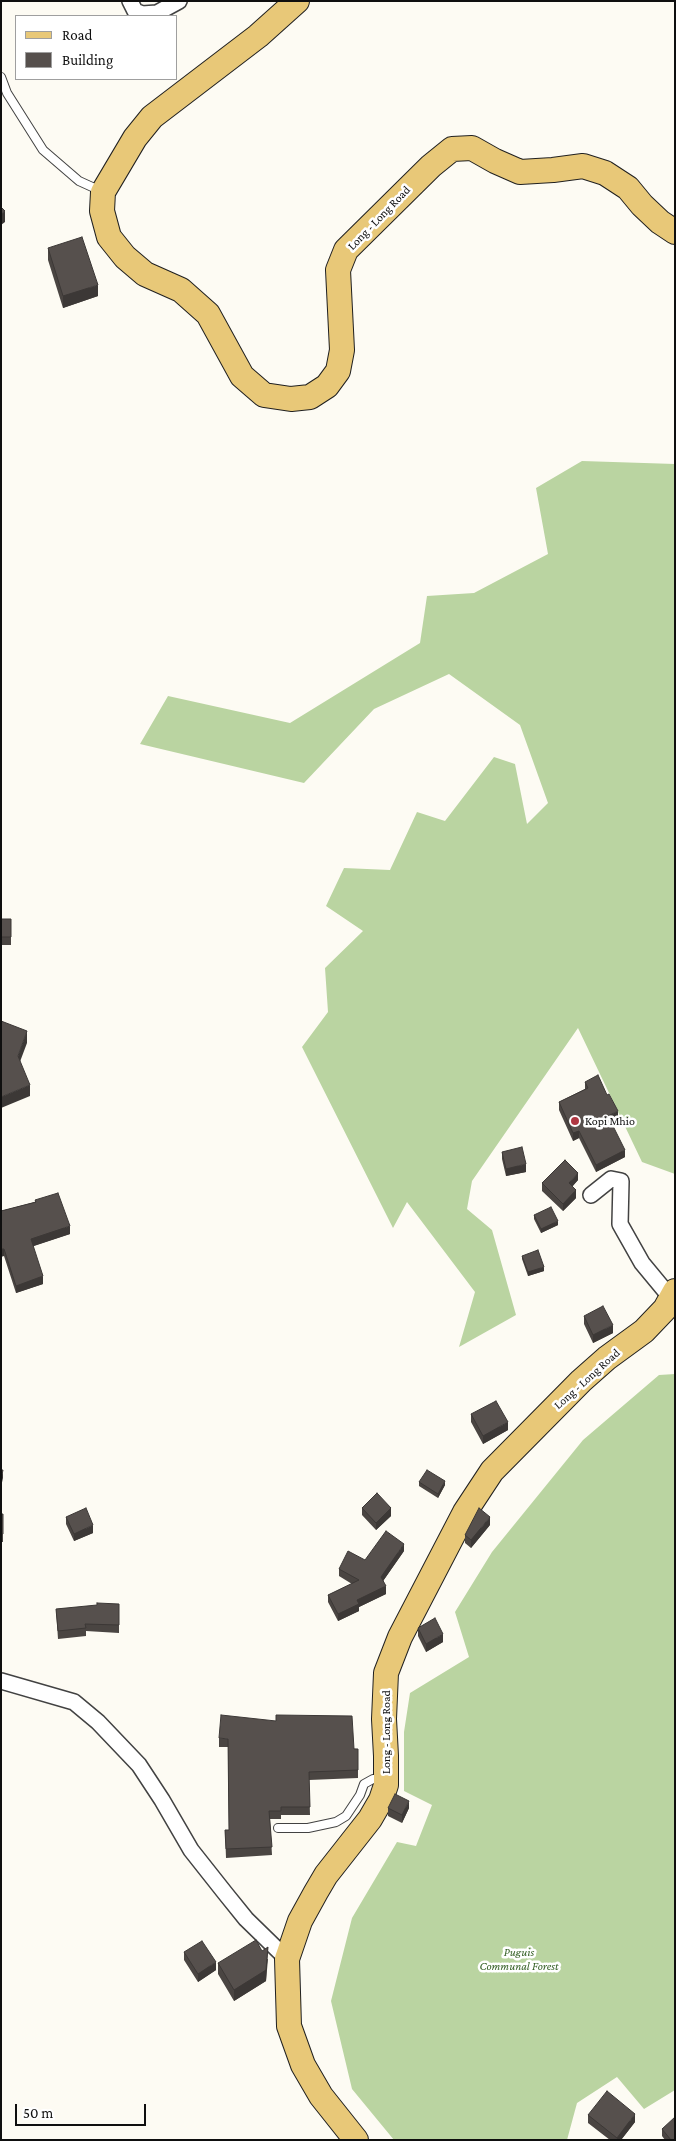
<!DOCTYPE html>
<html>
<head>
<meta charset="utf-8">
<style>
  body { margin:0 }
  #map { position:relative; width:676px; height:2141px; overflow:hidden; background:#fdfbf3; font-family:"Crimson Pro",serif }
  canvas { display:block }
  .frame { position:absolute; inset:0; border:2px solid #0f0f0f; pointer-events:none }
  .legend { position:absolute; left:15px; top:15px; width:162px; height:65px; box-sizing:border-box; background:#fff; border:1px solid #9f9f9f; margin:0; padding:6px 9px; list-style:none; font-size:15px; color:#0f0f0f }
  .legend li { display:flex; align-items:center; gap:10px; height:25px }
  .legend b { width:25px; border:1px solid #9f9f9f }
  .scale { position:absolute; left:15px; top:2104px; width:131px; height:22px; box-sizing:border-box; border:2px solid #0f0f0f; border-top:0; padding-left:6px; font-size:15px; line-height:18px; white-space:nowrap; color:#0f0f0f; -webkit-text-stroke:4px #fff; paint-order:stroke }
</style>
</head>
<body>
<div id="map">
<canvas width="676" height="2141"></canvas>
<div class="frame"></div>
<ul class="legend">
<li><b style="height:6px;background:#e8c878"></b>Road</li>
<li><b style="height:14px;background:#56504d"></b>Building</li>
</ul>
<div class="scale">50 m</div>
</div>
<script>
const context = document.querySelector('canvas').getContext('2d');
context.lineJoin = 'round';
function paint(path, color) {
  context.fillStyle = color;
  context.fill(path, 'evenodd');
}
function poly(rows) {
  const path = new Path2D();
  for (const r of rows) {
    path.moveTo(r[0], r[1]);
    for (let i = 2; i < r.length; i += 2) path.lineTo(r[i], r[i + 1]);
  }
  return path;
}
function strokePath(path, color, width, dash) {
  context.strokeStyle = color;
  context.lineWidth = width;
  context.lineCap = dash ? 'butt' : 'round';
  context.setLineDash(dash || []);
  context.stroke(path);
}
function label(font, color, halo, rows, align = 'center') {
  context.font = font + ' "Crimson Pro",serif';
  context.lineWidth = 5;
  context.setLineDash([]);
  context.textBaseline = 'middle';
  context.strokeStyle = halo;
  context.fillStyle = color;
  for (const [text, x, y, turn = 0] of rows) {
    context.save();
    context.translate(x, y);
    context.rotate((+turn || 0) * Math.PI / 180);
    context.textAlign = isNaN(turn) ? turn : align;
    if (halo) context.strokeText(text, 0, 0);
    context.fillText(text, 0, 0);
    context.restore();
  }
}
paint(poly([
  [582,461,675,464,675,1174,642,1162,578,1028,472,1181,467,1209,492,1230,516,1315,459,1347,475,1292,407,1202,393,1228,302,1047,328,1012,325,968,363,931,326,906,344,868,390,870,417,812,445,821,494,757,515,764,527,824,548,803,520,725,449,674,374,709,304,783,140,744,168,696,290,723,420,643,427,596,474,593,548,554,536,488],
  [675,1374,675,2090,644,2109,617,2077,577,2103,567,2140,394,2140,352,2089,331,2001,352,1918,397,1842,416,1846,432,1805,404,1791,404,1732,410,1693,469,1657,455,1612,492,1552,583,1440,659,1375]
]), '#bad4a1');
const lane = poly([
  [1,77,7,93,43,150,79,181,101,191],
  [278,1828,308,1828,336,1822,346,1816,360,1795,364,1784,373,1779,384,1779]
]);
const street = poly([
  [130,1,135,11,142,14,157,13,179,1],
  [591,1195,611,1179,621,1181,620,1224,642,1263,671,1298],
  [1,1681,74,1702,98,1722,139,1765,162,1800,191,1850,225,1893,246,1919,287,1959]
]);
const primary = poly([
  [297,1,258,36,152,117,135,138,103,192,102,211,109,237,125,257,145,274,181,290,208,314,242,376,264,395,291,399,310,397,327,386,338,371,342,350,338,270,346,250,431,166,452,149,472,148,495,161,520,172,553,170,583,166,605,173,628,188,642,205,660,222,675,232],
  [356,2140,321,2096,303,2065,289,2026,287,1959,300,1921,316,1892,326,1875,370,1819,381,1800,386,1785,386,1756,384,1719,386,1673,400,1637,465,1512,492,1471,581,1381,607,1358,644,1331,665,1309,675,1291]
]);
strokePath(lane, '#424242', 10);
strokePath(street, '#424242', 18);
strokePath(primary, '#202020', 26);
strokePath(lane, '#fff', 8);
strokePath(street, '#fff', 15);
strokePath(primary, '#e8c878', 24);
paint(poly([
  [48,248,98,296,63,308,48,260],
  [1,919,11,919,11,945,1,945],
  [585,1082,618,1119,611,1122,625,1157,596,1172,579,1138,573,1141,559,1110,559,1102,585,1089],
  [502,1152,526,1172,506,1176,502,1159],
  [578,1180,572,1187,576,1198,563,1211,542,1191,542,1183],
  [35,1200,70,1234,33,1246,43,1284,16,1293,4,1256,1,1211,35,1202],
  [534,1215,558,1225,541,1233,534,1219],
  [522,1256,544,1271,528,1276,522,1259],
  [584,1316,613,1333,593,1343,584,1324],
  [471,1414,508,1430,483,1444,471,1422],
  [419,1482,445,1485,438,1498,419,1486],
  [362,1508,391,1516,376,1530,362,1515],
  [1,1514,3,1514,3,1542,1,1542],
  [66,1517,93,1533,74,1541,66,1524],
  [490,1525,471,1548,465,1543,465,1535],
  [404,1551,383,1581,386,1594,359,1607,359,1611,338,1621,328,1602,328,1595,352,1584,339,1576,339,1569,365,1560],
  [119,1604,119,1633,86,1631,86,1636,58,1639,56,1609],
  [418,1628,443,1642,426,1652,418,1636],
  [219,1738,358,1749,358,1778,309,1780,310,1815,281,1815,281,1819,270,1819,272,1855,226,1858,225,1830,229,1830,228,1747,219,1747],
  [388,1808,409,1808,402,1823,388,1816],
  [184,1952,216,1970,198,1982,184,1960],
  [268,1959,266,1981,234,2001,218,1974,218,1963],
  [588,2115,635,2122,621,2140,610,2140,588,2123],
  [662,2129,675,2140,665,2140,662,2136]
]), '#4a4542');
paint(poly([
  [5,211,5,222,1,225,1,214],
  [98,285,98,296,63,308,63,296],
  [27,1031,27,1043,18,1067,18,1056],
  [30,1085,30,1096,1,1108,1,1097],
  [618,1111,618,1119,608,1124,608,1116],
  [579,1131,579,1138,573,1141,573,1133],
  [625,1150,625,1157,596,1172,596,1165],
  [526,1164,526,1172,506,1176,506,1169],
  [578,1173,578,1180,569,1190,569,1183],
  [576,1190,576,1198,563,1211,563,1204],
  [558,1221,558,1225,541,1233,541,1229],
  [70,1226,70,1234,31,1247,31,1239],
  [1,1249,4,1249,4,1256,1,1257],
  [544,1267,544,1271,528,1276,528,1272],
  [43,1276,43,1284,16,1293,16,1286],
  [613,1325,613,1333,593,1343,593,1335],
  [508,1422,508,1430,483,1444,483,1436],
  [3,1470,3,1478,1,1487,1,1479],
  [445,1481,445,1485,438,1498,438,1494],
  [391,1508,391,1516,376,1530,376,1523],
  [490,1517,490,1525,471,1548,471,1540],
  [93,1525,93,1533,74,1541,74,1534],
  [404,1544,404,1551,381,1584,381,1577],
  [386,1586,386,1594,359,1607,359,1611,338,1621,338,1614,357,1600],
  [443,1634,443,1642,426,1652,426,1644],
  [409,1801,409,1808,402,1823,402,1815],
  [268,1947,266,1981,234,2001,234,1990],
  [216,1962,216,1970,198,1982,198,1974],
  [635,2114,635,2122,621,2140,617,2140,617,2138]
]), '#3c3836');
const building = poly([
  [1,207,5,211,1,214,1,207],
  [82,237,98,285,63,296,48,248,82,237],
  [1,919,11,919,11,937,1,937,1,919],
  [1,1021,27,1031,18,1056,30,1085,1,1097,1,1021],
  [598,1075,607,1095,609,1094,618,1111,608,1116,625,1150,596,1165,579,1131,573,1133,559,1102,588,1088,585,1082,598,1075],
  [522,1147,526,1164,506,1169,502,1152,522,1147],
  [565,1160,578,1173,569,1183,576,1190,563,1204,542,1183,565,1160],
  [58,1193,70,1226,31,1239,43,1276,16,1286,4,1249,1,1249,1,1211,36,1202,35,1200,58,1193],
  [551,1207,558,1221,541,1229,534,1215,551,1207],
  [538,1250,544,1267,528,1272,522,1256,538,1250],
  [603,1306,613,1325,593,1335,584,1316,603,1306],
  [496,1401,508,1422,483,1436,471,1414,496,1401],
  [1,1470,3,1470,1,1479,1,1470],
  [427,1470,445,1481,438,1494,419,1482,427,1470],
  [377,1493,391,1508,376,1523,362,1508,377,1493],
  [86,1508,93,1525,74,1534,66,1517,86,1508],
  [479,1508,490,1517,471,1540,465,1535,479,1508],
  [1,1514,3,1514,3,1534,1,1534,1,1514],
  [386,1531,404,1544,381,1577,386,1586,357,1600,359,1604,338,1614,328,1595,359,1580,339,1569,348,1551,365,1560,386,1531],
  [97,1603,119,1604,119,1625,85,1624,86,1628,58,1631,56,1609,97,1605,97,1603],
  [435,1618,443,1634,426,1644,418,1628,435,1618],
  [221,1715,276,1721,276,1715,352,1716,354,1749,358,1749,358,1770,309,1772,310,1807,281,1807,281,1811,269,1811,272,1847,226,1849,225,1830,229,1830,228,1739,219,1738,221,1715],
  [395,1794,409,1801,402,1815,388,1808,395,1794],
  [256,1940,262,1951,268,1947,266,1970,234,1990,218,1963,256,1940],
  [202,1941,216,1962,198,1974,184,1952,202,1941],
  [607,2091,635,2114,617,2138,588,2115,607,2091],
  [675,2117,675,2140,671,2140,662,2129,675,2117]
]);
paint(building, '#56504d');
strokePath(building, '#3c3836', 1);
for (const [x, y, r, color] of [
  [575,1121,5,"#af3742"]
]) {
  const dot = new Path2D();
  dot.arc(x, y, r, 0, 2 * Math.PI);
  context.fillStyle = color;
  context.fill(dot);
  strokePath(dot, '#fff', 2);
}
label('12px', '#0f0f0f', '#fff', [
  ["Long - Long Road",379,218,-46],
  ["Long - Long Road",587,1379,-42],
  ["Long - Long Road",386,1732,-90]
]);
label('12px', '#0f0f0f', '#fff', [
  ["Kopi Mhio",585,1121]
], 'left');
label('italic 12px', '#356026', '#fff', [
  ["Puguis",519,1952],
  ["Communal Forest",519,1966]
]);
</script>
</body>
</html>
